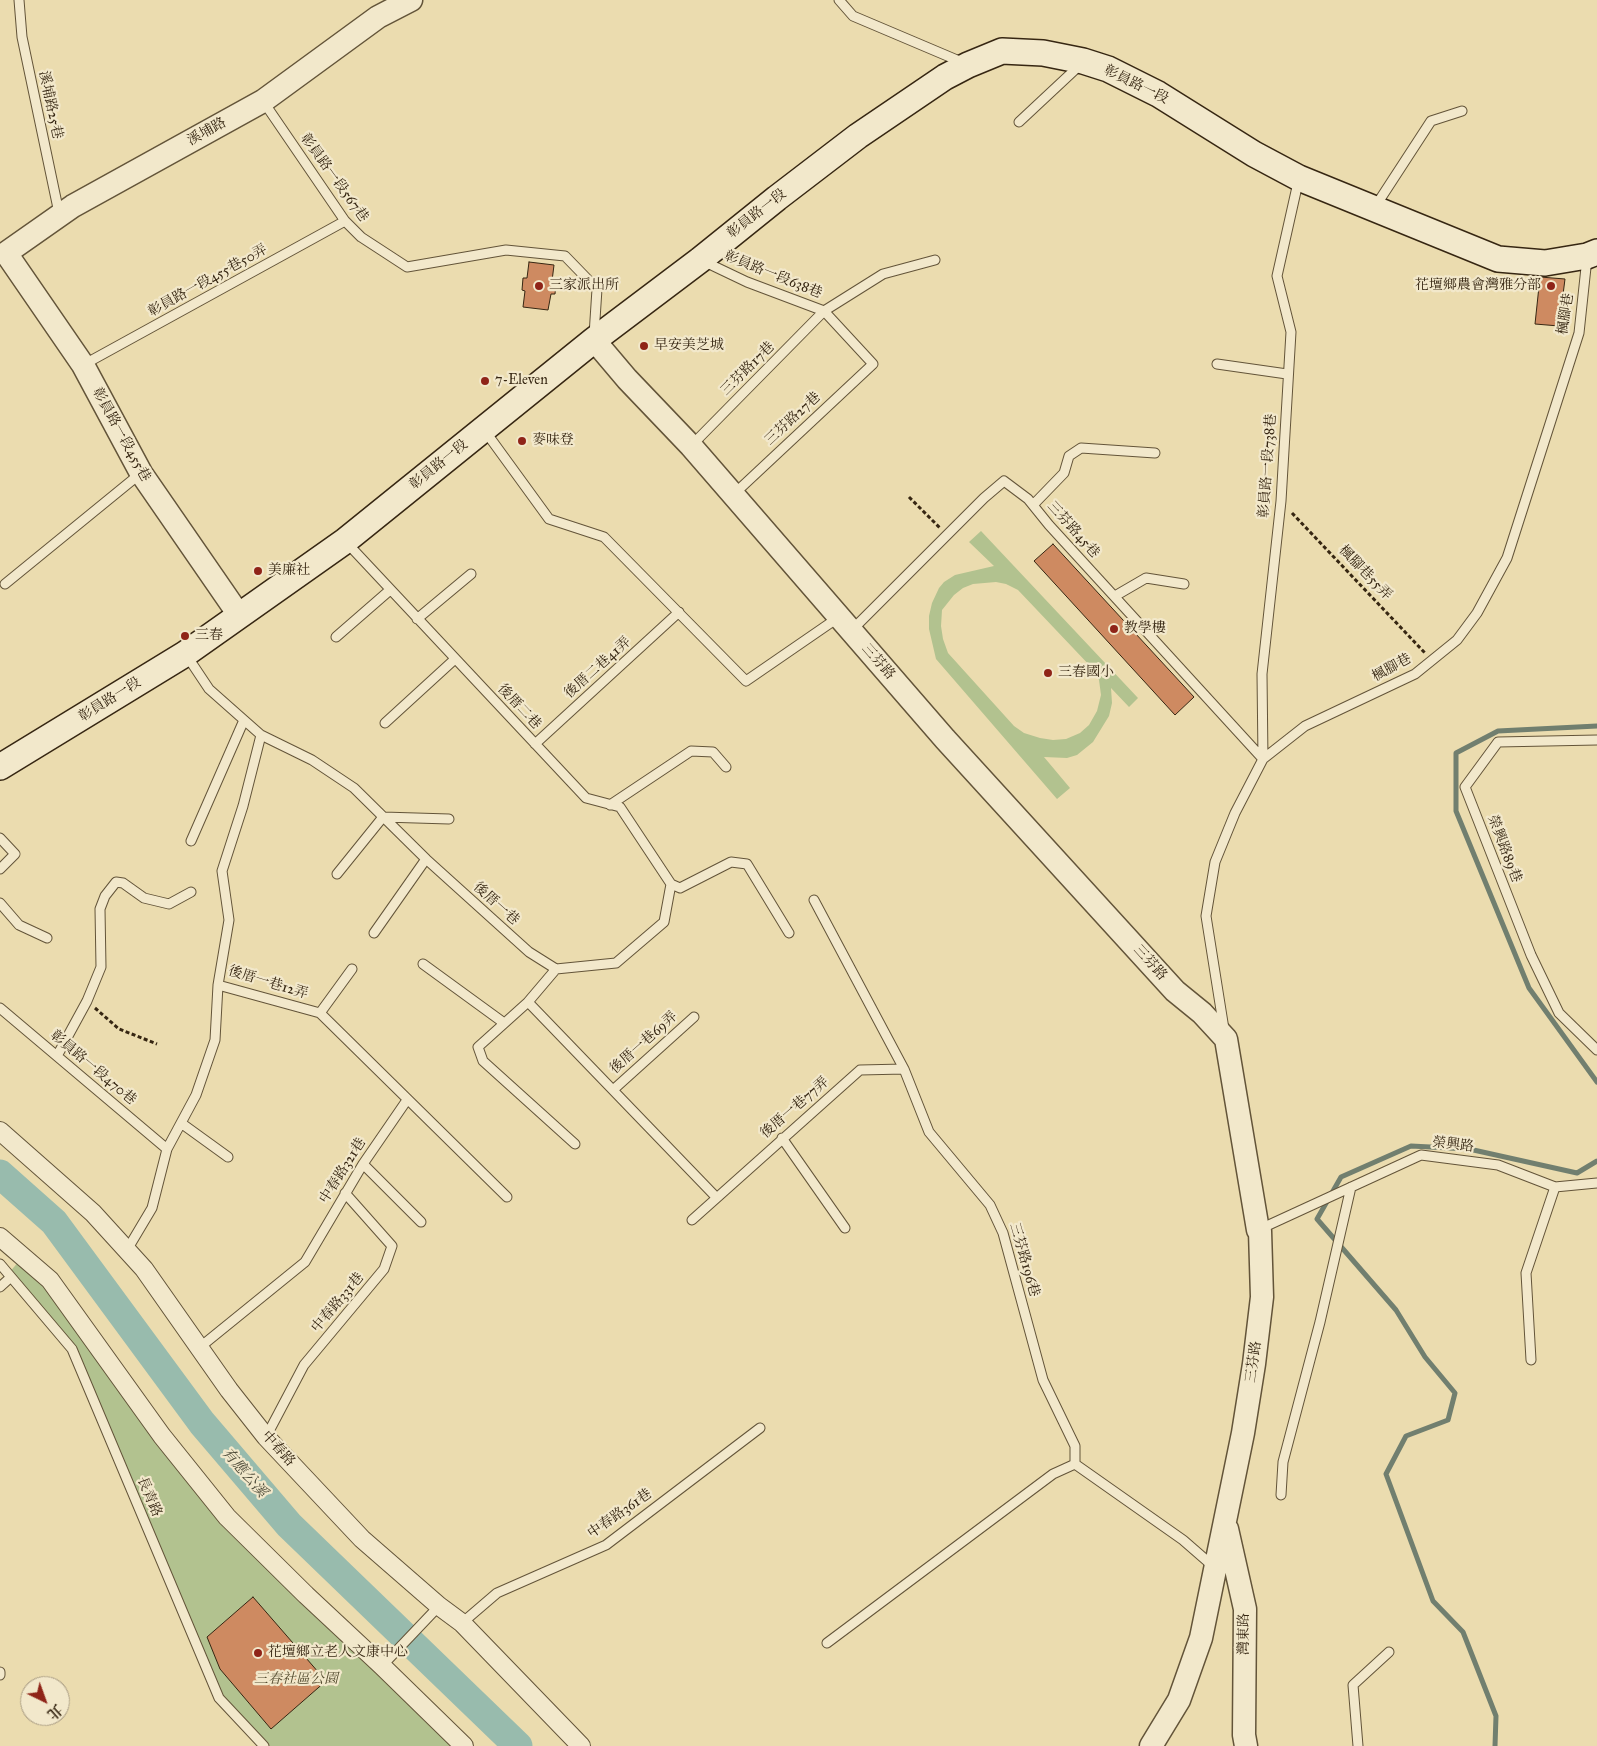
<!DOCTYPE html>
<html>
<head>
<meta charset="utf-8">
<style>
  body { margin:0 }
  #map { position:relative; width:1597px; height:1746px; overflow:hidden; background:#ebdcaf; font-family:"IM FELL Great Primer","Noto Serif TC",serif }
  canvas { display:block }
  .north { position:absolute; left:20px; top:1676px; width:50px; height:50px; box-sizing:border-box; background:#f2e8cb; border:1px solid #a79a81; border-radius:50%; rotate:138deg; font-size:14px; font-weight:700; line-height:20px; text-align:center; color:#362612 }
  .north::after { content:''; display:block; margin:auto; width:18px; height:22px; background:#8f2418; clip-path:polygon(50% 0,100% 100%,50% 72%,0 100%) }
</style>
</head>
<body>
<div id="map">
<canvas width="1597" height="1746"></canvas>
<div class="north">北</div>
</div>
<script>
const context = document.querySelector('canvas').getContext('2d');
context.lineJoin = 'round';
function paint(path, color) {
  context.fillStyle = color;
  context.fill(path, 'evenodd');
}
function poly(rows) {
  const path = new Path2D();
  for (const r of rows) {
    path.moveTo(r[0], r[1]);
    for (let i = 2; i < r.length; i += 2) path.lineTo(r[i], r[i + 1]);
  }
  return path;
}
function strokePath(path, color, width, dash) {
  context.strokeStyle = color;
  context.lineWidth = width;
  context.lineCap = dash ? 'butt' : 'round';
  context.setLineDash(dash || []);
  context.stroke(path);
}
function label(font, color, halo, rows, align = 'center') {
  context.font = font + ' "IM FELL Great Primer","Noto Serif TC",serif';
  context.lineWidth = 4.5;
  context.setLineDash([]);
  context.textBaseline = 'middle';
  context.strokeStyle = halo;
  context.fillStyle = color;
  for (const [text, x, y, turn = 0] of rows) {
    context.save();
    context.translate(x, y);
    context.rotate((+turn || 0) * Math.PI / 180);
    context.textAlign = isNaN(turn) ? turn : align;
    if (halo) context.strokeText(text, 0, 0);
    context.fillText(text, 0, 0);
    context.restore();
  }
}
paint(poly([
  [981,531,1138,698,1129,707,1111,688,1112,703,1109,716,1093,742,1077,755,1067,758,1044,757,1070,788,1057,799,936,659,929,629,929,616,932,603,939,588,944,582,955,575,994,566,969,542],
  [996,582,1006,584,1018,590,1092,668,1099,680,1101,695,1097,711,1089,725,1080,733,1066,739,1053,740,1040,738,1024,733,1014,726,948,653,943,639,941,626,942,610,954,595,963,588,973,584],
  [20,1260,44,1284,160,1445,455,1746,268,1746,221,1694,72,1351,8,1274]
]), '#b2c28f');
strokePath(poly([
  [1597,726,1498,731,1456,753,1456,811,1529,988,1597,1082],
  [1495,1746,1496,1716,1463,1632,1433,1601,1386,1474,1406,1436,1448,1420,1455,1393,1425,1357,1396,1310,1317,1219,1341,1177,1411,1146,1469,1149,1577,1173,1597,1161]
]), '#717f6f', 5);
strokePath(poly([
  [0,1174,54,1222,202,1423,289,1525,518,1746]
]), '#98bbad', 29);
const building = poly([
  [529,262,554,265,552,281,556,282,555,294,551,294,548,310,523,307,525,291,522,290,523,278,527,278,529,262],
  [1540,277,1565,279,1559,326,1535,324,1540,277],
  [1053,544,1194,697,1175,715,1034,561,1053,544],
  [253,1597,326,1681,271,1729,220,1669,207,1637,253,1597]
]);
paint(building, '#ce8a61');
strokePath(building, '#362612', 1);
const service = poly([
  [19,0,22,37,59,213],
  [839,0,853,16,964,63],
  [263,101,345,221,361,237,407,267,506,250,565,256,597,289,594,335],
  [1019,122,1080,65],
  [1375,207,1431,121,1462,111],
  [703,261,747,282,824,311,873,364,733,495],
  [1217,364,1287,374],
  [83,365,345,221],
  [485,431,549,519,604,537,746,681,839,617],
  [691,446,824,311,883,274,935,260],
  [1033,505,1064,473,1069,456,1081,448,1155,453],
  [347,543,586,798,620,807,671,884,680,888,731,862,747,864,789,933],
  [5,584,141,473],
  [1115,596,1146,578,1184,584],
  [417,619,471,574],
  [852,630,984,498,1004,481,1028,499,1049,525,1263,759],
  [336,637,390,590],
  [187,656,209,689,244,720,261,735,312,760,354,788,426,859,529,952,556,969,528,1002,716,1197],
  [385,723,455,659],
  [1597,740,1498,742,1465,787,1531,955,1559,1013,1597,1050],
  [535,744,679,612],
  [1263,759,1262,674,1281,501,1291,332,1277,276,1299,178],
  [610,805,691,751,713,752,726,767],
  [0,838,15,854,0,869],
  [191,841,244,720],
  [337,874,383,817,449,819],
  [814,900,904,1069,929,1132,990,1205,1003,1233,1043,1380,1075,1446,1075,1464,1183,1540,1214,1567],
  [0,903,19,925,47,938],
  [374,933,426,859],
  [423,964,504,1023],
  [556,969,616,963,664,922,671,884],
  [218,985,320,1013,507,1197],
  [528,1002,478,1047,483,1061,575,1144],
  [0,1008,167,1149],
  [320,1013,352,969],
  [1224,1029,1206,916,1215,862,1235,813,1263,759,1305,726,1415,674,1457,640,1477,613,1507,558,1579,333,1587,258],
  [57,1056,87,1001,101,967,100,909,105,896,116,882,123,883,144,898,169,904,191,892],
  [613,1090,694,1017],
  [181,1123,228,1157],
  [782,1138,845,1228],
  [363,1164,421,1222],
  [692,1220,860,1070,904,1069],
  [1260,1229,1421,1155,1498,1165,1555,1187,1597,1183],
  [127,1250,152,1208,167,1149,196,1095,215,1040,218,985,229,920,222,871,243,806,261,735],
  [0,1264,72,1349,219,1698,264,1746],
  [0,1287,11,1277],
  [199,1348,305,1262,363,1164,407,1100],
  [1531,1360,1526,1273,1555,1187],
  [266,1437,304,1365,384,1269,392,1246,345,1193],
  [1281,1495,1283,1462,1320,1322,1351,1187],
  [462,1623,497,1593,606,1545,760,1428],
  [827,1643,1053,1474,1075,1464],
  [382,1666,439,1606],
  [0,1672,0,1675],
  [1358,1746,1353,1685,1389,1652]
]);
const minor = poly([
  [0,1131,93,1213,144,1269,229,1390,266,1437,362,1539,439,1606,462,1623,581,1746],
  [0,1237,50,1280,162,1436,227,1517,306,1595,382,1666,464,1746]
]);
const tertiary = poly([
  [594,340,627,379,691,446,945,739,1175,991,1202,1013,1226,1039,1258,1230,1260,1231,1262,1297,1254,1364,1243,1433,1201,1638,1179,1700,1151,1746],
  [239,615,141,473,83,365,6,253,73,206,263,101,378,17,411,0],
  [1227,1529,1245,1609,1244,1735,1246,1746]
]);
const secondary = poly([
  [0,767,185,654,345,541,594,340,700,260,777,198,858,136,945,77,968,65,1002,51,1043,53,1083,61,1108,69,1158,94,1254,154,1299,178,1498,259,1545,263,1587,256,1597,252]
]);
strokePath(service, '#635439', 11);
strokePath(minor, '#635439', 20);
strokePath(tertiary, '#635439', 25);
strokePath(secondary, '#362612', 28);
strokePath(poly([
  [909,497,940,528],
  [1292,513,1425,653],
  [95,1008,119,1029,157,1044]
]), '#362612', 3, [4, 2.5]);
strokePath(service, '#f2e8cb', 9);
strokePath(minor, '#f2e8cb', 18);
strokePath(tertiary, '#f2e8cb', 22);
strokePath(secondary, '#f2e8cb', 25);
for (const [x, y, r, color] of [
  [539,286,5,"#8f2418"],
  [1551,286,5,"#8f2418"],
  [644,346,5,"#8f2418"],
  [485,381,5,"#8f2418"],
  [522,441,5,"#8f2418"],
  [258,571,5,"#8f2418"],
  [1114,629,5,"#8f2418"],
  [185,636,5,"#8f2418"],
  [1048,673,5,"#8f2418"],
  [258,1653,5,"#8f2418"]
]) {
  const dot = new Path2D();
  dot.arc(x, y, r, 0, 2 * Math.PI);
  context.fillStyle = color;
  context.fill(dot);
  strokePath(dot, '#f2e8cb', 2);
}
label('14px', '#362612', '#f2e8cb', [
  ["彰員路一段",1136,85,26],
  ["溪埔路25巷",50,105,78],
  ["溪埔路",207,132,-29],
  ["彰員路一段567巷",334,178,54],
  ["彰員路一段",757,214,-38],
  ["彰員路一段638巷",773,275,22],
  ["彰員路一段455巷50弄",208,281,-29],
  ["楓腳巷",1566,314,-81],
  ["三芬路17巷",748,369,-45],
  ["三芬路27巷",793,419,-43],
  ["彰員路一段455巷",121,435,61],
  ["彰員路一段",439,465,-39],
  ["彰員路一段738巷",1268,466,-86],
  ["三芬路45巷",1073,530,48],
  ["楓腳巷55弄",1365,573,46],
  ["三芬路",878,662,49],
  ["後厝二巷41弄",598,668,-42],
  ["楓腳巷",1392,668,-29],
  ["彰員路一段",110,700,-32],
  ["後厝二巷",519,707,47],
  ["榮興路89巷",1504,849,69],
  ["後厝一巷",496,904,42],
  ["三芬路",1150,963,48],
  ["後厝一巷12弄",268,983,17],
  ["後厝一巷69弄",644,1043,-42],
  ["彰員路一段470巷",93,1068,40],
  ["後厝一巷77弄",795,1108,-41],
  ["榮興路",1453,1145,7],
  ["中春路321巷",343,1171,-58],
  ["三芬路196巷",1024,1260,74],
  ["中春路331巷",338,1303,-50],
  ["三芬路",1254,1362,-82],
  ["中春路",278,1449,48],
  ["長青路",149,1497,67],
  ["中春路361巷",620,1514,-35],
  ["灣東路",1245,1634,-90]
]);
label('14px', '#362612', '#f2e8cb', [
  ["三家派出所",549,286],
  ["花壇鄉農會灣雅分部",1541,286,"right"],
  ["早安美芝城",654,346],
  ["7-Eleven",495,381],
  ["麥味登",532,441],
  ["美廉社",268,571],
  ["教學樓",1124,629],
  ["三春",195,636],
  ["三春國小",1058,673],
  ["花壇鄉立老人文康中心",268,1653]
], 'left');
label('italic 14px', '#554d31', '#f2e8cb', [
  ["三春社區公園",296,1680]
]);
label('italic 15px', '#4e4b39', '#f2e8cb', [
  ["有應公溪",244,1473,49]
]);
</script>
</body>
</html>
